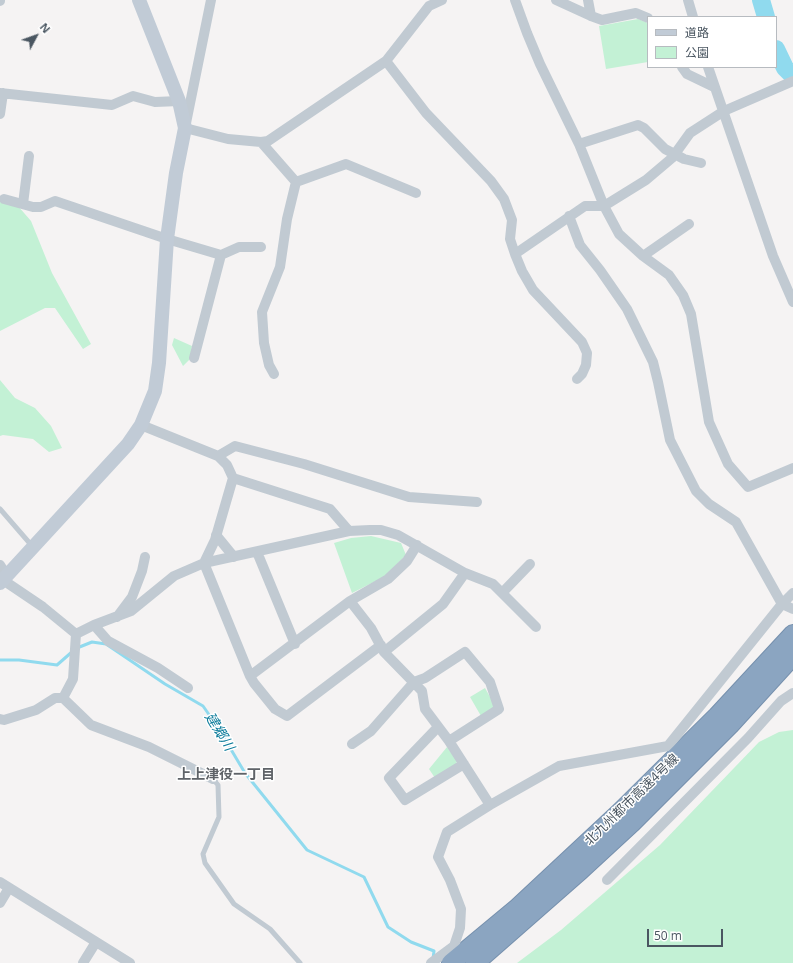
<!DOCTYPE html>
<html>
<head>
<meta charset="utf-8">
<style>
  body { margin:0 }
  #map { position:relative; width:793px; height:963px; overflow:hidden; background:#f5f3f3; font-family:"Open Sans","Noto Sans JP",sans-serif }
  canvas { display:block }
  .legend { position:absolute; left:647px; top:16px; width:130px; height:52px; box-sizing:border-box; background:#fff; border:1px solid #b7bbc0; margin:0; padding:5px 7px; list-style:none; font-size:12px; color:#4a5661 }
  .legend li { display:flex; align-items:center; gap:8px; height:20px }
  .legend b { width:20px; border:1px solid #b7bbc0 }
  .north { position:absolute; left:16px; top:16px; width:40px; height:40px; -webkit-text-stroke:3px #fff; paint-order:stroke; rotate:49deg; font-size:11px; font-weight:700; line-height:16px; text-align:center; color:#4a5661 }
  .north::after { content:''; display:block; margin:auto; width:14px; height:18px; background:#4a5661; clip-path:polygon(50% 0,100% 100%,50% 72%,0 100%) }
  .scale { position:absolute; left:647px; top:929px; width:76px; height:18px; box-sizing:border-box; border:2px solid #4a5661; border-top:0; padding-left:5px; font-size:12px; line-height:14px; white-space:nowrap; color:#4a5661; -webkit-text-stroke:3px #fff; paint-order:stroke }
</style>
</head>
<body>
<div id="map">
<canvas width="793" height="963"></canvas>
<ul class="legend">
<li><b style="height:5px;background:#c1cbd6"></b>道路</li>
<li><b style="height:11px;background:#c3f1d5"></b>公園</li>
</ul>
<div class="north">N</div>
<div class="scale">50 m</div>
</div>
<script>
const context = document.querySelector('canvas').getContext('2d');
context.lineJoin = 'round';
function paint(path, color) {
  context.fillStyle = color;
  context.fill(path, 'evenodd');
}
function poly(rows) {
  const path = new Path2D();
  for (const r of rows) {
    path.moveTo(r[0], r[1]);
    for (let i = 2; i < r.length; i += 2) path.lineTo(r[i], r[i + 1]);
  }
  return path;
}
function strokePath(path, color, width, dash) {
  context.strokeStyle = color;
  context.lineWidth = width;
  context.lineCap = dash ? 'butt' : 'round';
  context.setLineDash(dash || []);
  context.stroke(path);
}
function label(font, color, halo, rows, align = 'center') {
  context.font = font + ' "Open Sans","Noto Sans JP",sans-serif';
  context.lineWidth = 3;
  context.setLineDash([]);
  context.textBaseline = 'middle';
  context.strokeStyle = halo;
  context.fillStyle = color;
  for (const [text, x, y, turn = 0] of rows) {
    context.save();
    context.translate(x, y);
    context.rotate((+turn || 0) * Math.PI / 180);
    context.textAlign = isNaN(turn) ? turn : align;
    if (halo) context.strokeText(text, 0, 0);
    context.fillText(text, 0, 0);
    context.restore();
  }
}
paint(poly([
  [638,19,646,22,648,25,648,62,606,69,599,26],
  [0,202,18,206,31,221,52,273,91,344,83,349,55,308,45,308,0,331],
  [174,338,192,346,190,359,183,366,172,345],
  [0,380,15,398,35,408,51,426,62,448,49,452,33,439,3,435,0,436],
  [371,536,401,543,406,555,384,577,352,593,334,543,351,538],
  [485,688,494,704,492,711,481,716,470,697],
  [793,730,793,963,517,963,561,930,660,845,759,742,779,732],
  [447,747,457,761,456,765,435,778,429,769]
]), '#c3f1d5');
strokePath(poly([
  [77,648,92,642,106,644,165,684,203,706,217,726,245,773,307,850,364,877,388,927,411,942,434,951,433,959],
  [0,660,19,660,57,665,73,651]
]), '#90daee', 3);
strokePath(poly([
  [761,0,766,17],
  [776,49,785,68,793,76]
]), '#90daee', 18);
const highway = poly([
  [451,963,516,909,620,812,717,716,793,634],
  [475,963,581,870,632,823,730,725,793,656]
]);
strokePath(highway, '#7690ad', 20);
strokePath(poly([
  [0,509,33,547],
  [213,779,218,785,219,817,203,854,205,863,234,904,270,929,300,963]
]), '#c1cad2', 5);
strokePath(poly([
  [211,0,185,128,228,139,261,142,268,141,386,61,429,6,442,0],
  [515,0,527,33,540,64,579,144,604,206,619,234,643,256,669,275,683,295,691,314,709,422,728,464,748,487,793,468],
  [556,0,591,16,602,20,636,13,648,18],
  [588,0,591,16],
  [688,0,693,17],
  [0,1,0,0],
  [386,61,426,113,491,181,504,199,512,220,510,239,515,254,522,271,533,290,582,342,587,353,586,365,582,374,577,379],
  [682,67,687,74,714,87],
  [708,67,773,256,793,302],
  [0,93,112,105,133,96,155,102,179,101],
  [0,114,3,93],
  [261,142,296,182,287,219,280,267,262,312,264,343,269,365,274,374],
  [579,144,638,125,644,128,665,149,684,159,701,163],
  [296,182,346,164,416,193],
  [4,199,33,207,41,207,55,201,167,239,221,255,194,358],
  [23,204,29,156],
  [569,216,580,245,600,270,627,309,653,362,658,382,670,440,696,491,709,504,736,522,782,604,793,609],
  [515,254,585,206,604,206,646,180,672,158,690,133,724,111,793,81],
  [221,255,239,247,261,247],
  [643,256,689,224],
  [141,425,218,456,227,465,233,478,215,540,204,563,250,676,254,683,275,709,287,716,381,645],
  [218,456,235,446,304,464,409,497,477,502],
  [233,478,330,509,349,531],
  [216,535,234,557],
  [257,552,295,644],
  [0,565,7,576],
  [465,573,493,584,536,627],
  [3,580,43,607,76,634,94,625,108,641,158,668,188,688],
  [502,593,530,564],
  [350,601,388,579,407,561,417,545],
  [117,617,132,597,142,571,145,557],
  [94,625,131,611,174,576,204,563,349,531,370,530,381,530,398,535,465,573,443,604,384,652],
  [250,676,350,601,371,628,384,652,422,691,425,709,449,741,490,805],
  [63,698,73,679,76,634],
  [0,719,4,720,36,710,55,698,63,698,91,725,149,747,213,779],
  [438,727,389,778,405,800,464,764],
  [352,744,371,731,414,682,425,678,465,652,490,682,499,709,449,741],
  [607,880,748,738,781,701,793,693],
  [0,882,130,963],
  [0,903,9,888],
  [83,963,96,942],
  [431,963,454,946,460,928,461,909,450,880,438,857,447,832,490,805,559,766,668,746,782,604,793,593]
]), '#c1cad2', 10);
strokePath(poly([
  [0,583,128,444,141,425,155,391,159,363,167,239,176,173,185,128,179,101,139,0]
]), '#c1cbd6', 14);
strokePath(highway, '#8ba5c1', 18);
label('13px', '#4a5661', '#fff', [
  ["北九州都市高速4号線",632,800,-44]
]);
label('italic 14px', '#0c7c9b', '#fff', [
  ["建郷川",219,732,58]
]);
label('bold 14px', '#5f6368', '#fff', [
  ["上上津役一丁目",226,775]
]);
</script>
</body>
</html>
